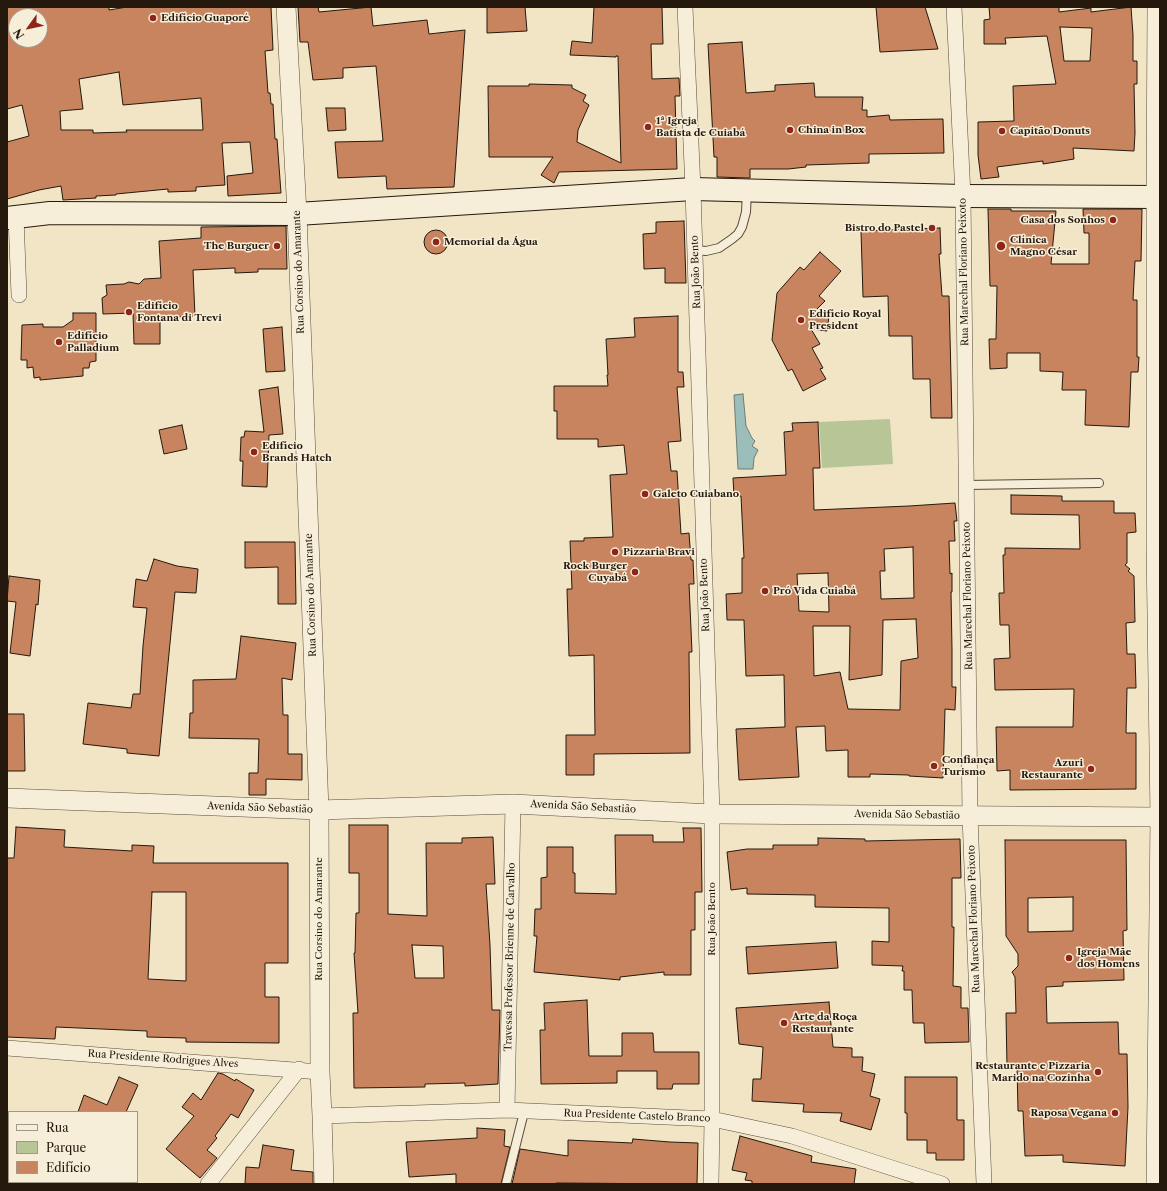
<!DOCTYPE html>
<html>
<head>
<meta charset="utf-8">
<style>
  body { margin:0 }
  #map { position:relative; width:1167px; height:1191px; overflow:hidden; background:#f1e5c5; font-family:"Libre Caslon Text",serif }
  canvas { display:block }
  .frame { position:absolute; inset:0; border:8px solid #25180c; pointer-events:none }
  .legend { position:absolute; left:8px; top:1111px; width:130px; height:72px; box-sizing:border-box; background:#f6eed9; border:1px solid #a29887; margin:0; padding:5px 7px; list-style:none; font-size:12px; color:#25180c }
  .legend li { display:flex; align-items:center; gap:8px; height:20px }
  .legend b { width:20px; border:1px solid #a29887 }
  .north { position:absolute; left:8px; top:8px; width:40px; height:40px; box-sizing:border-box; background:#f6eed9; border:1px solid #a29887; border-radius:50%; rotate:237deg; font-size:11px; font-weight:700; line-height:16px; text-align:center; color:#25180c }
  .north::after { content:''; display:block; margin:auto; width:14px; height:18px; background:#8f2418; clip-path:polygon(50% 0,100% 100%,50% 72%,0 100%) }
</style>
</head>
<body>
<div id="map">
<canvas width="1167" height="1191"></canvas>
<div class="frame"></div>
<ul class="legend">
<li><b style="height:5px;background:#f6eed9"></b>Rua</li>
<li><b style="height:11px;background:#b8c596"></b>Parque</li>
<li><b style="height:11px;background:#c8845f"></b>Edifício</li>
</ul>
<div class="north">N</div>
</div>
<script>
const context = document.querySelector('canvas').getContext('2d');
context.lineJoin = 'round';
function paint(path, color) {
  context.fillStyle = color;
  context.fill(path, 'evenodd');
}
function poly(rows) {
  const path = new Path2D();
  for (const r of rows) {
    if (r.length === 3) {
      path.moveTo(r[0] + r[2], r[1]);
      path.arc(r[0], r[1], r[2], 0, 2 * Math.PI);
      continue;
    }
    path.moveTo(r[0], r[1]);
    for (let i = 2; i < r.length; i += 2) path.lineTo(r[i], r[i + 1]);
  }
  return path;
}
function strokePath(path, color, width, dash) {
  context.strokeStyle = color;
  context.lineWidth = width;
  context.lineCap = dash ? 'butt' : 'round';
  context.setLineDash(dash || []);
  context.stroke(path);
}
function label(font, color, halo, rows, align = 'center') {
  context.font = font + ' "Libre Caslon Text",serif';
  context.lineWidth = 3;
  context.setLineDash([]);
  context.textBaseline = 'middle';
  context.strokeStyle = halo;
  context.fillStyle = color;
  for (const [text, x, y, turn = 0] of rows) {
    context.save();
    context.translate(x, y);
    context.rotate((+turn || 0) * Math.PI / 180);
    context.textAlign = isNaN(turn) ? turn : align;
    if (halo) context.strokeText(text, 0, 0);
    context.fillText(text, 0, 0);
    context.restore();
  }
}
paint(poly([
  [890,419,893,464,822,468,819,422]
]), '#b8c596');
const water = poly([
  [743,394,746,426,752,438,755,441,752,446,758,450,754,458,753,469,738,469,734,395,743,394]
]);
paint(water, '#9cbeba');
strokePath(water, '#6c7c74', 1);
const building = poly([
  [7,7,109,7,109,10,127,7,271,7,273,50,265,51,268,93,270,93,271,104,273,104,275,139,277,139,281,193,228,196,227,176,253,173,250,142,222,143,225,185,196,187,196,191,168,192,168,189,116,194,116,195,96,196,96,198,63,200,61,186,39,190,7,199,7,142,29,136,22,105,7,109,7,7],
  [16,16,40,16,40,40,16,40,16,16],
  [119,72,123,105,201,98,203,130,126,130,127,132,93,133,93,130,61,130,60,111,83,109,79,79,119,72],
  [298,7,318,7,319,12,371,7,373,26,427,20,429,34,465,30,454,187,387,189,386,176,338,178,335,142,383,141,376,66,343,68,343,78,313,80,308,42,300,42,298,7],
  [487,7,525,7,527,31,487,33,487,7],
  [594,7,662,7,663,44,651,44,652,79,679,78,680,96,675,96,677,169,559,172,554,183,541,175,553,157,489,157,488,86,529,86,529,84,572,85,572,88,586,95,583,101,589,105,578,130,577,142,621,163,618,56,616,56,616,57,570,55,572,41,592,43,594,7],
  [876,7,925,7,938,49,880,52,876,7],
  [989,7,1059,7,1059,12,1091,8,1091,12,1131,7,1133,35,1133,61,1137,61,1137,84,1134,84,1135,133,1134,151,1073,148,1074,159,1043,164,1043,161,997,167,999,177,981,179,978,155,978,122,1014,121,1013,86,1056,84,1047,36,1005,38,1006,44,984,44,984,20,990,19,989,7],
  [1060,27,1092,28,1090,61,1064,61,1060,27],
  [742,42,746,93,775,91,775,85,814,83,815,97,863,97,862,110,867,110,867,117,889,115,890,120,943,119,944,153,869,154,869,163,806,165,806,167,788,169,750,169,750,178,717,177,717,157,714,157,708,44,742,42],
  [326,108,345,108,346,130,328,131,326,108],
  [988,209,1011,209,1011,211,1056,211,1051,264,1089,264,1089,233,1084,233,1083,209,1142,209,1141,261,1135,261,1133,300,1137,300,1137,357,1139,357,1138,372,1131,372,1129,427,1085,425,1086,390,1062,390,1063,372,1040,371,1040,353,1007,353,1007,368,990,369,989,339,996,339,997,286,990,286,988,209],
  [684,221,686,283,665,283,665,268,644,269,643,234,656,233,656,222,684,221],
  [286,226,287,269,258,269,258,272,235,273,235,268,193,270,195,316,160,318,160,344,134,344,133,313,103,314,102,298,107,295,106,285,124,284,129,282,139,284,144,279,161,278,159,241,201,238,201,227,286,226],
  [940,228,941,254,939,254,942,296,949,296,952,418,931,418,930,379,913,379,912,336,889,336,888,296,863,297,861,231,940,228],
  [436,242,12],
  [820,252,841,271,819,296,825,301,813,313,829,316,827,331,811,329,820,344,812,348,823,368,820,369,826,379,803,391,792,369,788,371,772,340,777,293,800,267,804,270,820,252],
  [73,313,96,313,96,361,90,362,89,368,83,368,83,376,40,380,40,377,34,378,33,367,27,368,27,360,21,360,22,325,43,324,43,327,63,327,73,320,73,313],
  [678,316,678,372,683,372,684,387,677,387,681,441,668,442,671,471,677,471,681,534,689,533,691,560,693,560,694,584,689,584,692,652,689,652,690,753,594,754,594,775,566,775,566,735,595,735,594,655,569,656,567,589,572,589,570,541,584,541,584,538,613,537,610,475,627,474,624,445,598,447,598,439,557,439,557,411,554,411,554,386,608,386,607,375,608,375,606,339,635,337,634,318,678,316],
  [282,327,285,371,266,372,263,329,282,327],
  [278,387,283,434,269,435,267,487,242,486,243,461,240,461,241,437,244,437,245,431,264,432,259,390,278,387],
  [818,422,820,468,813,468,814,510,909,506,955,503,957,521,954,521,955,541,949,541,950,574,952,573,952,592,951,592,952,649,952,687,956,687,955,710,945,709,943,778,909,776,909,775,870,774,870,777,848,777,848,750,826,751,825,726,796,727,799,777,739,780,736,729,785,727,784,675,746,676,744,620,727,620,726,594,742,593,742,558,744,558,741,496,734,496,733,478,786,475,784,432,793,431,792,423,818,422],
  [913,547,914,598,881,599,880,571,885,571,884,549,913,547],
  [828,573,829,612,799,611,797,574,828,573],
  [916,619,918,658,901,661,900,710,848,709,840,672,814,676,813,626,850,626,849,680,882,675,883,620,916,619],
  [182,425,187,449,164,454,159,430,182,425],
  [1011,495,1062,496,1062,501,1114,501,1114,513,1135,513,1136,532,1127,533,1127,563,1125,565,1130,569,1128,571,1134,576,1135,622,1126,623,1127,654,1135,654,1136,688,1127,688,1126,733,1136,733,1136,789,1010,790,1010,770,997,771,996,727,1073,727,1074,689,995,690,994,659,1010,658,1009,625,1000,625,999,593,1004,593,1003,555,1005,555,1005,548,1080,549,1079,515,1011,514,1011,495],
  [245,542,295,542,296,604,278,604,278,567,245,568,245,542],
  [154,559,177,566,198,569,196,593,175,592,159,756,127,753,127,749,83,744,88,703,131,708,133,694,140,694,143,646,147,608,133,607,136,579,147,581,154,559],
  [9,576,40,580,38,605,36,604,30,656,10,653,16,602,7,601,9,576],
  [241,636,296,643,292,680,282,678,283,715,288,715,288,754,302,754,302,780,266,779,266,795,249,795,249,773,258,773,259,739,189,738,190,713,193,713,193,680,236,679,241,636],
  [7,714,24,714,25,771,7,771,7,714],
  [349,825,388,825,388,914,427,916,426,843,462,843,462,838,493,837,495,884,486,884,490,945,492,1010,500,1010,498,1084,465,1086,465,1083,425,1084,425,1087,354,1088,353,1013,358,1013,354,953,355,953,356,913,359,913,359,873,349,873,349,825],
  [412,945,443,946,444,978,415,978,412,945],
  [16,827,65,830,64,847,132,851,132,845,154,846,153,863,288,863,288,963,265,963,265,997,279,997,279,1043,186,1042,186,1038,147,1037,147,1031,56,1027,55,1039,7,1037,7,858,14,858,16,827],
  [152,892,186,892,186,981,148,979,152,892],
  [683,828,701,828,702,892,695,892,695,930,691,930,691,975,664,975,664,972,620,977,620,980,534,972,537,936,534,936,535,909,541,909,541,878,547,877,547,847,573,847,573,873,575,873,575,893,616,894,615,835,653,835,653,842,684,842,683,828],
  [818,838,865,839,865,841,960,839,961,878,952,878,952,927,954,927,953,986,961,987,961,1008,968,1008,969,1042,925,1043,924,1023,913,1023,912,990,904,990,904,971,902,971,903,966,872,965,872,941,889,942,889,908,815,907,815,895,747,894,747,888,731,890,727,852,747,849,773,849,773,845,818,845,818,838],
  [1005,840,1126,840,1127,930,1123,931,1124,980,1063,982,1063,986,1046,987,1047,1023,1118,1022,1119,1054,1127,1054,1128,1107,1125,1166,1063,1162,1063,1155,1025,1156,1023,1111,1018,1111,1017,1067,1007,1067,1006,1013,1016,1013,1015,977,1012,972,1018,966,1018,954,1006,936,1005,840],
  [1073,897,1073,931,1028,932,1028,898,1073,897],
  [836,942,838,968,748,974,746,947,836,942],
  [587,1000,589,1056,622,1056,622,1033,653,1033,654,1052,699,1052,699,1084,673,1084,672,1089,657,1089,657,1071,617,1071,617,1083,541,1084,540,1030,545,1030,544,1003,587,1000],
  [829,1002,833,1047,852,1048,852,1057,863,1057,862,1071,875,1074,870,1096,880,1099,871,1130,840,1121,842,1113,803,1112,804,1104,752,1101,753,1079,761,1079,763,1047,739,1044,736,1008,829,1002],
  [218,1073,223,1074,235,1081,236,1079,254,1090,238,1118,231,1114,215,1136,217,1138,207,1150,217,1158,200,1178,166,1149,194,1116,182,1107,193,1093,201,1100,218,1073],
  [119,1077,138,1085,126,1112,78,1112,84,1095,107,1105,119,1077],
  [905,1077,957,1077,957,1120,964,1120,964,1160,936,1160,936,1153,927,1153,927,1140,907,1140,907,1113,905,1113,905,1077],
  [477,1128,505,1130,504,1146,510,1147,501,1184,456,1184,456,1174,409,1177,406,1142,477,1138,477,1128],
  [740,1136,812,1156,811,1162,856,1169,854,1184,752,1184,752,1181,745,1180,747,1173,732,1170,740,1136],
  [633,1139,670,1142,698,1143,697,1184,556,1183,556,1184,512,1184,520,1149,568,1156,568,1140,632,1143,633,1139],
  [263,1145,294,1150,291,1170,313,1172,313,1184,245,1184,246,1167,259,1168,263,1145]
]);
paint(building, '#c8845f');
strokePath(building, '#25180c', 1);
const service = poly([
  [695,250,706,251,719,248,732,239,738,234,742,227,746,212,747,191],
  [966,485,1099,483],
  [506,1184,524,1112]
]);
const minor = poly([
  [685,7,693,189,712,814,712,1119,711,1184],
  [954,7,963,196,970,816,984,1184],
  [16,217,19,295],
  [7,1048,320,1072],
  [507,1110,513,804],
  [322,1116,507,1110,712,1119,792,1136,942,1184],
  [208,1184,299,1069],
  [1154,1184,1158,817,1154,547,1154,197,1155,7]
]);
const tertiary = poly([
  [286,7,297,214,319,810,320,1072,322,1116,324,1184],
  [7,798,319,810,513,804,712,814,1160,817]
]);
const secondary = poly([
  [7,218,50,213,297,214,693,189,963,196,1160,197]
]);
strokePath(service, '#584b3a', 10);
strokePath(minor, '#584b3a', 16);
strokePath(tertiary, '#584b3a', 20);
strokePath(secondary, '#25180c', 24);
strokePath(service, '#f6eed9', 8);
strokePath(minor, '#f6eed9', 15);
strokePath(tertiary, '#f6eed9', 19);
strokePath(secondary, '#f6eed9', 22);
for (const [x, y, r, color] of [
  [153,18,4,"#8f2418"],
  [648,127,4,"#8f2418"],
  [790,130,4,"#8f2418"],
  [1002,131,4,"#8f2418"],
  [1113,220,4,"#8f2418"],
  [932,228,4,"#8f2418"],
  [436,242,4,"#8f2418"],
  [277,246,4,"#8f2418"],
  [1001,246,5,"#8f2418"],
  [129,312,4,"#8f2418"],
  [801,320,4,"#8f2418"],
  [59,342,4,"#8f2418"],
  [254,452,4,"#8f2418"],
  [645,494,4,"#8f2418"],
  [615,552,4,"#8f2418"],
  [635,572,4,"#8f2418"],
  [765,591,4,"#8f2418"],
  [934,766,4,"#8f2418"],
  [1091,769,4,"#8f2418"],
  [1069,958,4,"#8f2418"],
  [784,1023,4,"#8f2418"],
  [1098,1072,4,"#8f2418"],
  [1115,1113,4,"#8f2418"]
]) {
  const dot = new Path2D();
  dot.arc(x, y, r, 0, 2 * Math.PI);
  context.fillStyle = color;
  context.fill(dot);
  strokePath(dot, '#f6eed9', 1.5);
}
label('bold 10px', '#25180c', '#f6eed9', [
  ["Edifício Guaporé",161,18],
  ["1ª Igreja",656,121],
  ["Batista de Cuiabá",656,133],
  ["China in Box",798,130],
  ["Capitão Donuts",1010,131],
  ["Casa dos Sonhos",1105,220,"right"],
  ["Bistro do Pastel",924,228,"right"],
  ["Clínica",1010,240],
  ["Magno César",1010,252],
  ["Memorial da Água",444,242],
  ["The Burguer",269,246,"right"],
  ["Edifício",137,306],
  ["Fontana di Trevi",137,318],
  ["Edifício Royal",809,314],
  ["President",809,326],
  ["Edifício",67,336],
  ["Palladium",67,348],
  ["Edifício",262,446],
  ["Brands Hatch",262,458],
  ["Galeto Cuiabano",653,494],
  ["Pizzaria Bravi",623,552],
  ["Rock Burger",627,566,"right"],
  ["Cuyabá",627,578,"right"],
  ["Pró Vida Cuiabá",773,591],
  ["Confiança",942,760],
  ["Turismo",942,772],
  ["Azuri",1083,763,"right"],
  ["Restaurante",1083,775,"right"],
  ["Igreja Mãe",1077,952],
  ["dos Homens",1077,964],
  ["Arte da Roça",792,1017],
  ["Restaurante",792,1029],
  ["Restaurante e Pizzaria",1090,1066,"right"],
  ["Marido na Cozinha",1090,1078,"right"],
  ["Raposa Vegana",1107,1113,"right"]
], 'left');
label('10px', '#25180c', '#f6eed9', [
  ["Rua Corsino do Amarante",299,272,-92],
  ["Rua João Bento",696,272,-92],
  ["Rua Marechal Floriano Peixoto",964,272,-91],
  ["Rua Corsino do Amarante",311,595,-92],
  ["Rua João Bento",705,595,-92],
  ["Rua Marechal Floriano Peixoto",968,596,-91],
  ["Avenida São Sebastião",583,807,3],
  ["Avenida São Sebastião",260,808,2],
  ["Avenida São Sebastião",907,815,1],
  ["Rua Corsino do Amarante",319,919,-90],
  ["Rua João Bento",712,919,-90],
  ["Rua Marechal Floriano Peixoto",974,919,-92],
  ["Travessa Professor Brienne de Carvalho",510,957,-89],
  ["Rua Presidente Rodrigues Alves",163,1059,4],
  ["Rua Presidente Castelo Branco",637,1116,2]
]);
</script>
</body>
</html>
